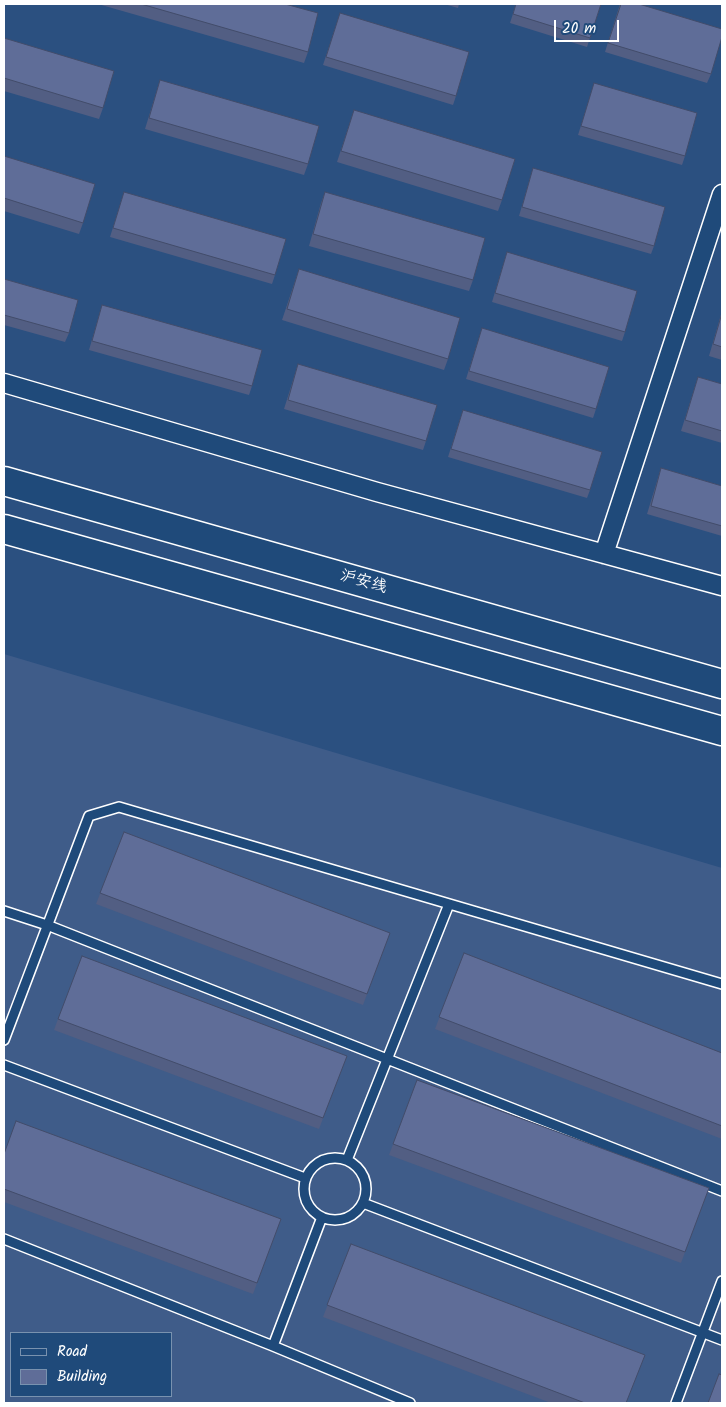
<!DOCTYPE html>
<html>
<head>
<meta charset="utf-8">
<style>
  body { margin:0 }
  #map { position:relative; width:726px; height:1407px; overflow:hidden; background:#2b5080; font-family:Kalam,sans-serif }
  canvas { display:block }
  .frame { position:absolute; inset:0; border:5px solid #fff; pointer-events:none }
  .legend { position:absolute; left:10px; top:1332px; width:162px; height:65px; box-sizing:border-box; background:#1f4a7a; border:1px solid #7992af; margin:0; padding:6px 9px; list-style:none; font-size:15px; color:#fff }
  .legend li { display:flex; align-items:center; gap:10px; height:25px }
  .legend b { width:25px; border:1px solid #7992af }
  .scale { position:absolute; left:554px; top:20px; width:65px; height:22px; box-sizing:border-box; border:2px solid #fff; border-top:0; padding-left:6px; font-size:15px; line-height:18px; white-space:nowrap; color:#fff; -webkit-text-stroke:4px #1f4a7a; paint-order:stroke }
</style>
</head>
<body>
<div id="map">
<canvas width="726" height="1407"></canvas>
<div class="frame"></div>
<ul class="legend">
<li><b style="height:6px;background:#1f4a7a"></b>Road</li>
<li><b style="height:14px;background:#5f6d98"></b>Building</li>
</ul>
<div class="scale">20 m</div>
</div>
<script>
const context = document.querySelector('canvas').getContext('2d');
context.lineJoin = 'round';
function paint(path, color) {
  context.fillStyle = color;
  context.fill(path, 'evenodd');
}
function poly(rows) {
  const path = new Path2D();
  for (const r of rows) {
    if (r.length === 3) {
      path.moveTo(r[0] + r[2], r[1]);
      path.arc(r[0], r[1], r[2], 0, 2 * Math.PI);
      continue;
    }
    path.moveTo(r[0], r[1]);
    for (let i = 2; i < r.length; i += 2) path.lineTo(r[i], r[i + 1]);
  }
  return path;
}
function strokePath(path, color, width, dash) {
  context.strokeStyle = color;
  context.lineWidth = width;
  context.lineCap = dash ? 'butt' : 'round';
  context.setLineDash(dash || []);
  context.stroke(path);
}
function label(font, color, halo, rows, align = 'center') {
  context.font = font + ' Kalam,"LXGW WenKai TC",sans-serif';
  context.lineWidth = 4.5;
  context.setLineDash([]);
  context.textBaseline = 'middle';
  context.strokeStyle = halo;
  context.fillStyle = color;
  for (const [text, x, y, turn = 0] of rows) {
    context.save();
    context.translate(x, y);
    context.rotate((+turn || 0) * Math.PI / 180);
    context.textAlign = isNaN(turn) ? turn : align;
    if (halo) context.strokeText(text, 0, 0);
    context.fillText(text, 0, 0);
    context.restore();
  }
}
paint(poly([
  [4,654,722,868,722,1403,4,1403],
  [11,1333,171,1333,171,1396,11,1396]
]), '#3f5c89');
const lane = poly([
  [4,911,47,925,722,1191],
  [4,1040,89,816,119,807,722,984],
  [4,1065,305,1178],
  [335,1189,31],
  [347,1160,449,904],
  [363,1203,722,1340],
  [4,1239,273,1346,410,1403],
  [273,1346,322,1217],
  [676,1403,722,1281]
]);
const street = poly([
  [4,383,377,492,722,586],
  [604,554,722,194]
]);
const highway = poly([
  [4,481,722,684],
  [4,529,722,731]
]);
strokePath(lane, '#fff', 12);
strokePath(street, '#fff', 21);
strokePath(highway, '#fff', 31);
strokePath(lane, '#1f4a7a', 9);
strokePath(street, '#1f4a7a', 18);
strokePath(highway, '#1f4a7a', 28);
paint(poly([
  [98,4,285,4,308,52,304,63],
  [444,4,459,4,458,8],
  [516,4,601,4,587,47,510,23],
  [620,4,711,74,707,83,605,52],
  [340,13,456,96,453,105,323,65],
  [4,38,103,108,99,119,4,91],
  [160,80,308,164,304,175,145,129],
  [594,84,685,156,682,165,578,135],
  [354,110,502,200,498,211,337,162],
  [4,156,83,223,79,234,4,211],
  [533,168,654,246,651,254,519,216],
  [124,192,275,275,272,284,110,237],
  [325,192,473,280,469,291,309,246,321,203],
  [507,252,625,332,622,341,492,302],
  [299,269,448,359,444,370,282,320],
  [4,279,69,333,65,342,4,325],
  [102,305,252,386,249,395,89,350],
  [722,311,722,360,709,356],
  [482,328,596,409,593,418,466,379],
  [298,364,426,441,423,450,284,409],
  [698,377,722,384,722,443,681,431],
  [463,410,590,490,587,498,448,457],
  [661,468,722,486,722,536,647,514],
  [124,832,390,933,363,1005,96,904],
  [464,953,722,1053,722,1139,435,1029],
  [58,1019,347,1056,319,1129,54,1030],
  [417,1080,709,1188,681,1263,389,1155],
  [4,1154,281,1219,253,1294,4,1202],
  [351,1244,626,1403,551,1403,323,1317]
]), '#525e83');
const building = poly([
  [141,4,285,4,318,13,308,52,141,4],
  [516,4,601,4,590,38,513,14,516,4],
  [621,4,639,4,722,29,722,37,711,74,608,43,621,4],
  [340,13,469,52,456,96,326,57,340,13],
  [4,38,114,71,103,108,4,78,4,38],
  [160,80,319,126,308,164,149,118,160,80],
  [594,83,697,113,685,156,581,126,594,83],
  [354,110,515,159,502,200,341,151,354,110],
  [4,156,95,184,83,223,4,198,4,156],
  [533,168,665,207,654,246,522,207,533,168],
  [124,192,286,239,275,275,113,228,124,192],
  [325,192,485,238,473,280,313,234,325,192],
  [507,252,637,291,625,332,495,293,507,252],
  [299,269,460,318,448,359,287,309,299,269],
  [4,279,78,300,69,333,4,315,4,279],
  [102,305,262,350,252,386,92,341,102,305],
  [722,313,722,347,713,344,722,313],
  [482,328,609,367,596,409,469,371,482,328],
  [298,364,437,405,426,441,288,400,298,364],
  [698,377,722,384,722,431,685,420,698,377],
  [463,410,602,452,590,490,451,449,463,410],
  [661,468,722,486,722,526,651,506,661,468],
  [124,832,390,933,367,994,100,893,124,832],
  [464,953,722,1053,722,1126,439,1017,464,953],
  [82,956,347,1056,323,1118,58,1019,82,956],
  [417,1080,709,1188,685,1252,393,1144,417,1080],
  [16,1121,281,1219,257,1283,4,1189,4,1154,16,1121],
  [351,1244,645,1355,626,1403,585,1403,327,1305,351,1244],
  [719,1374,722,1375,722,1403,708,1403,719,1374]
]);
paint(building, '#5f6d98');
strokePath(building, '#424c6a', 1);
label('16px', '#fff', '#1f4a7a', [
  ["沪安线",363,583,16]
]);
</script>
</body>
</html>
